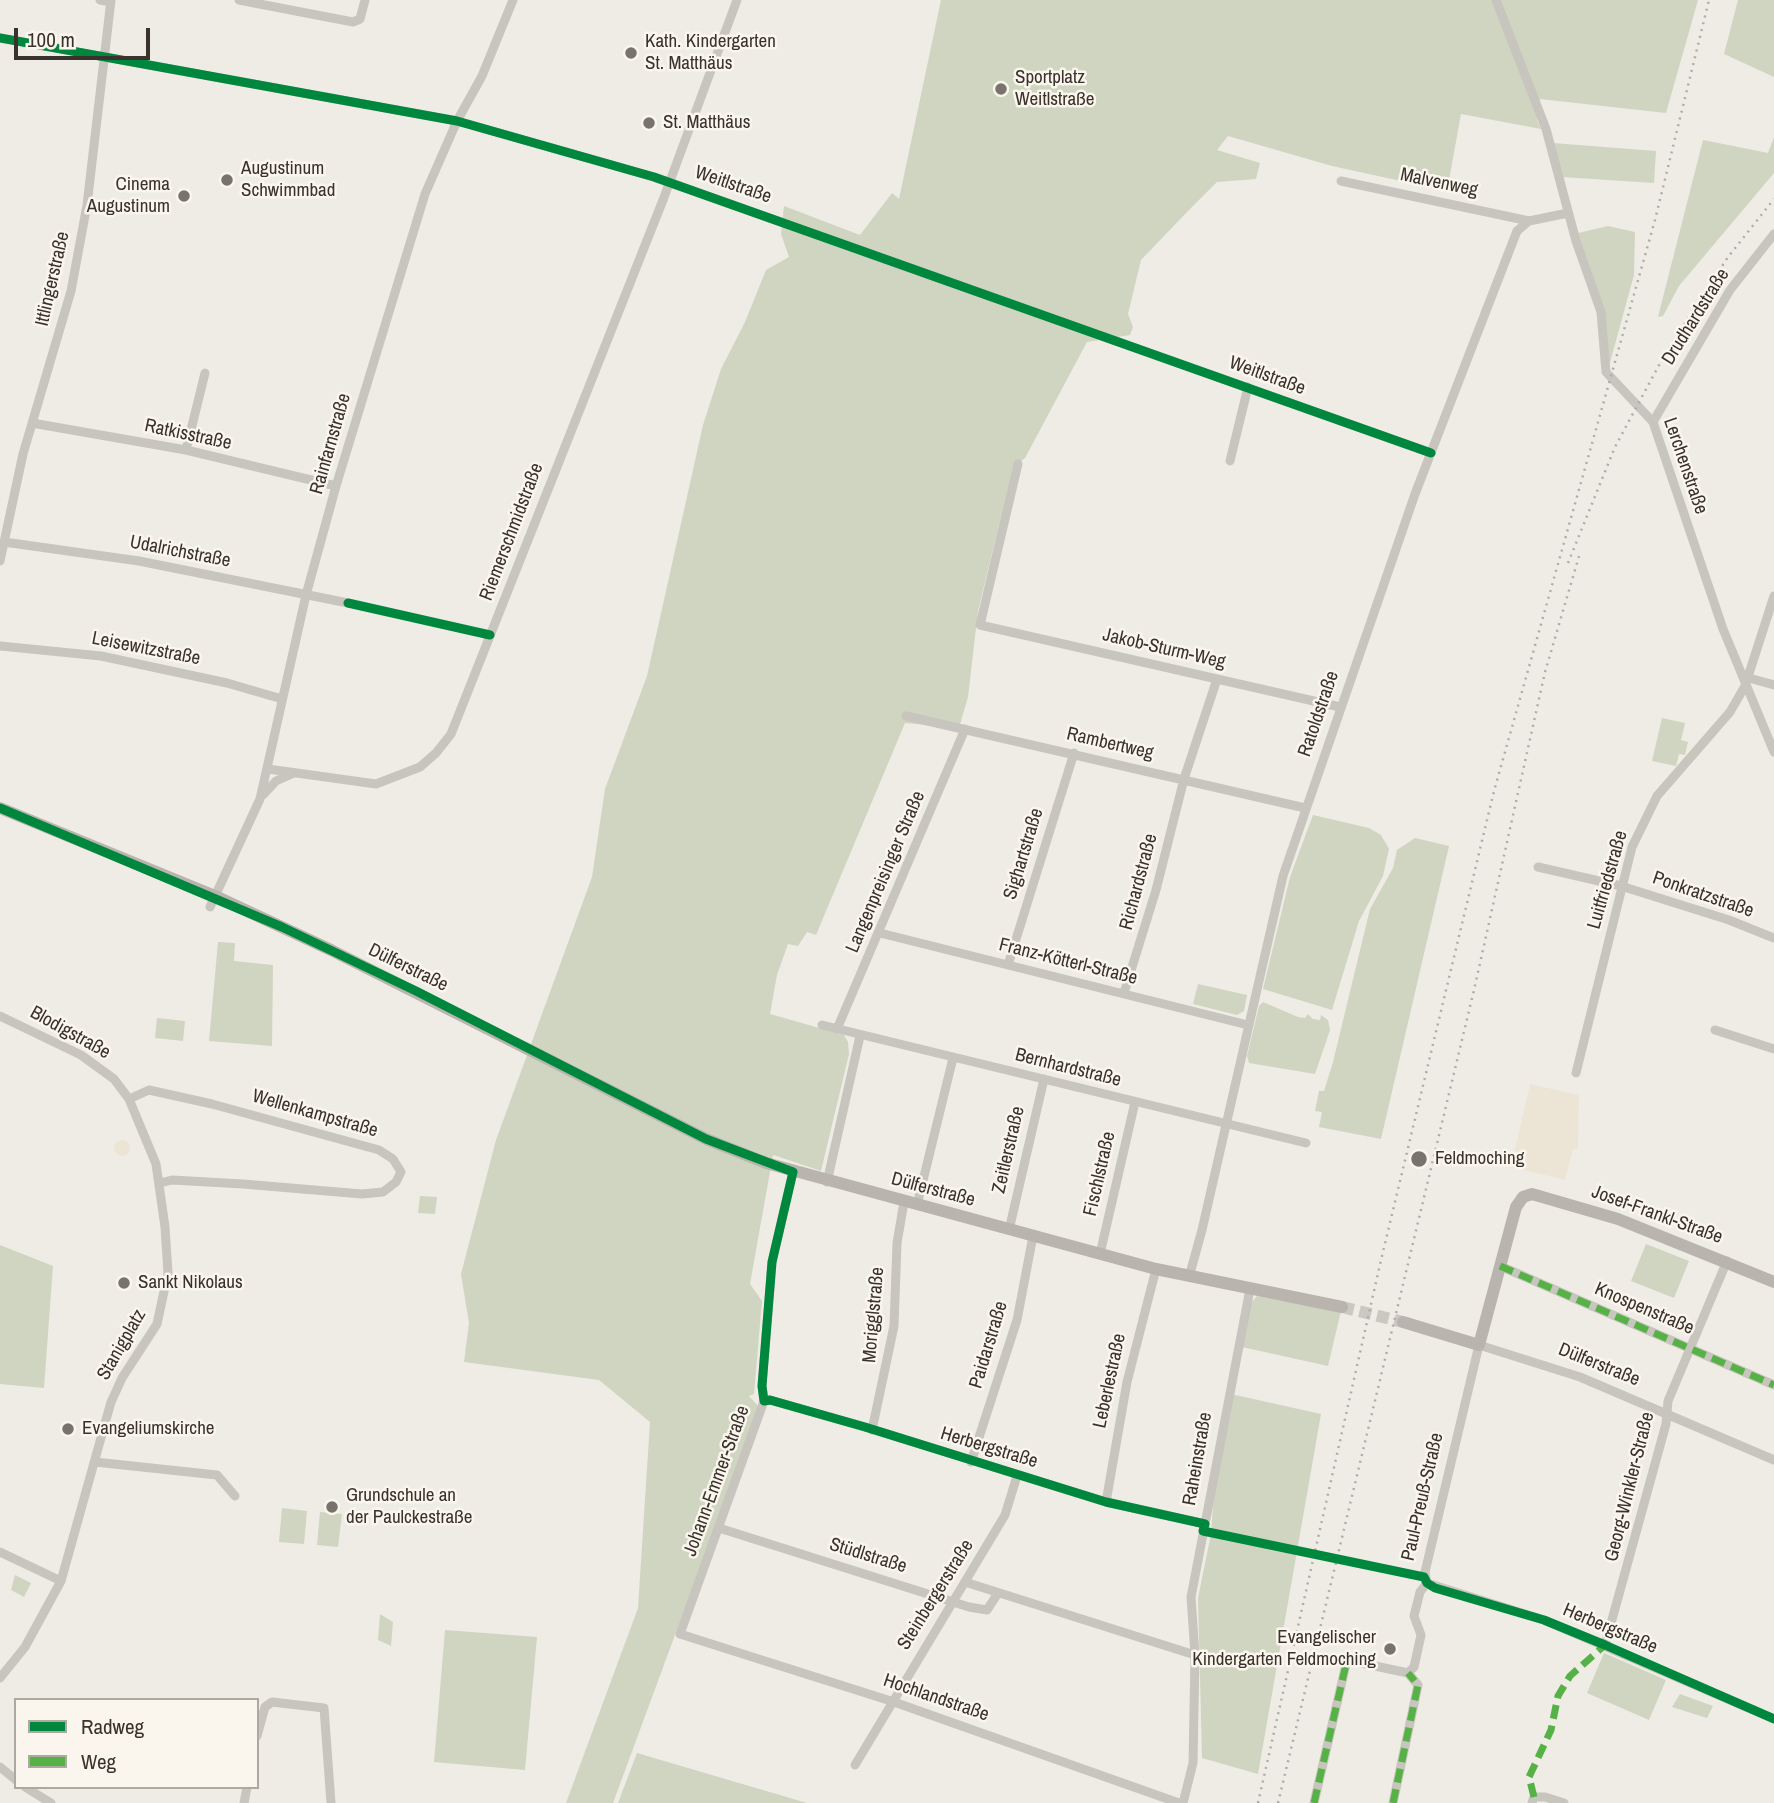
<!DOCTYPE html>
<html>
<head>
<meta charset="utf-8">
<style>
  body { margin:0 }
  #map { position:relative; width:1774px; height:1803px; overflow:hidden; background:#efece6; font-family:"Archivo Narrow",sans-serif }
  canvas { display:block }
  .legend { position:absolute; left:14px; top:1698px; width:245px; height:91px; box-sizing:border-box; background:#faf6ee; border:2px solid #ada8a0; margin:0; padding:9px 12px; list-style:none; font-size:21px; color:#3a322c }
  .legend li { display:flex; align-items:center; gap:14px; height:35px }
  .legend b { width:35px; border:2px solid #ada8a0 }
  .scale { position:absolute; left:14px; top:28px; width:136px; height:32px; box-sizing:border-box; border:4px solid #3a322c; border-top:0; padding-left:9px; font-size:21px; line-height:24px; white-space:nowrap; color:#3a322c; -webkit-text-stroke:5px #faf6ee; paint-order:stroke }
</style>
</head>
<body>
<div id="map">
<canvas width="1774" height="1803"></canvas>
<ul class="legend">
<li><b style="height:9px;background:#00873e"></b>Radweg</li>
<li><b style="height:9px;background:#56b246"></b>Weg</li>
</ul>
<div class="scale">100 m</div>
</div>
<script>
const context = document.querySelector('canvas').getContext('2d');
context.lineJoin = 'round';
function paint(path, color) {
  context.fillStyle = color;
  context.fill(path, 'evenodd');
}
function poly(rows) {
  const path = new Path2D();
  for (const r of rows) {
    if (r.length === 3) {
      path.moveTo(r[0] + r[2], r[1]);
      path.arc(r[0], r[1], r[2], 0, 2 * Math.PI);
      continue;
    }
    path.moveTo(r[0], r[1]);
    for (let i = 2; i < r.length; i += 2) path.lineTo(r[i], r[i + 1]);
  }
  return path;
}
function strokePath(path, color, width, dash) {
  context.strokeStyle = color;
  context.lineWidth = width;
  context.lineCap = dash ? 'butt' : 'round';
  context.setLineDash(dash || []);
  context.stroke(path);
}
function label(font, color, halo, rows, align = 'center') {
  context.font = font + ' "Archivo Narrow",sans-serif';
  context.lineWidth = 5;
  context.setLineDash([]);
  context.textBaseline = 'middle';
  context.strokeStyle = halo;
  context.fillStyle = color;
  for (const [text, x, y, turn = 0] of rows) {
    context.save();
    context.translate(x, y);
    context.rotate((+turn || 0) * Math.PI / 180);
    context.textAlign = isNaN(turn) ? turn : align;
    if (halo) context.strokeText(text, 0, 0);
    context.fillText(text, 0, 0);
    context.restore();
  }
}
paint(poly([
  [941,0,1698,0,1666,113,1540,99,1537,120,1541,129,1461,114,1447,191,1332,166,1228,136,1217,150,1260,163,1256,179,1217,182,1189,210,1141,260,1128,314,1133,327,1130,335,1087,342,1025,458,1013,467,978,611,968,697,959,728,905,723,816,935,807,932,798,946,788,944,777,975,770,1014,844,1035,848,1042,849,1054,821,1171,773,1155,750,1284,762,1301,754,1394,749,1396,759,1407,613,1803,566,1803,638,1608,650,1422,599,1380,464,1362,469,1323,461,1274,496,1140,592,877,605,789,647,676,703,425,721,369,745,322,766,270,789,257,781,234,784,206,860,235,892,193,899,199],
  [1738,0,1774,0,1774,77,1724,54],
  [1774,137,1774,173,1679,286,1663,316,1658,317,1703,140,1768,153],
  [1553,143,1656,151,1654,183,1562,177],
  [1608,226,1635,232,1634,275,1608,370,1602,317,1574,234],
  [1662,718,1685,723,1681,740,1688,742,1685,755,1679,754,1676,766,1652,761],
  [1313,815,1369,828,1381,835,1389,849,1383,876,1359,921,1332,1010,1263,989,1290,877],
  [1415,838,1449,846,1381,1139,1319,1127,1322,1112,1315,1111,1319,1091,1324,1091,1333,1062,1370,909,1393,868,1397,850],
  [218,942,235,943,234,961,273,965,272,1046,209,1041],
  [1198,984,1247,995,1244,1011,1237,1015,1193,1004],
  [1263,1002,1298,1017,1305,1018,1308,1014,1313,1019,1320,1020,1321,1015,1328,1020,1330,1030,1315,1074,1249,1063,1247,1056,1259,1006],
  [157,1018,185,1021,183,1041,155,1038],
  [420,1196,437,1197,435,1214,418,1213],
  [1646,1244,1689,1261,1674,1298,1631,1281],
  [0,1245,53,1266,44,1388,0,1384],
  [1257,1296,1341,1311,1328,1366,1242,1347,1250,1304],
  [1231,1394,1321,1414,1258,1774,1202,1758,1198,1598,1211,1534,1215,1478,1231,1412],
  [282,1508,307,1511,304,1544,279,1542],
  [320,1512,342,1514,338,1547,317,1545],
  [15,1575,31,1583,24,1597,11,1590],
  [380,1614,393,1622,391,1646,378,1640],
  [445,1630,537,1637,525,1770,434,1762],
  [1604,1653,1666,1680,1649,1720,1587,1693],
  [1680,1694,1713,1706,1707,1718,1672,1707],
  [637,1753,807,1803,618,1803]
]), '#cfd5c0');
paint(poly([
  [1530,1084,1579,1095,1578,1149,1573,1149,1565,1180,1511,1167],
  [122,1148,8]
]), '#ece5d6');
strokePath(poly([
  [1342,1307,1403,1322]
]), '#cbc7c1', 12, [12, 6]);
strokePath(poly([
  [100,0,111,2],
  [239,0,353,22,360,19,365,0],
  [1496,0,1546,129,1576,241,1601,312,1606,372,1653,422,1723,629,1774,752],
  [0,38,457,121,654,177,1431,453],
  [1341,181,1529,221],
  [1653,422,1730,290,1774,234],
  [32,423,186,450,336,486],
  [186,450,205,373],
  [1230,461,1248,387],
  [1018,464,980,625,1340,707],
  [4,542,139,561,348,603],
  [0,561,23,454,71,291,87,205,111,0],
  [0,646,101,656,227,683,282,699],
  [1749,678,1774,685],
  [906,716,1305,808],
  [268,769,376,784,420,767,436,753,451,734,663,200,737,0],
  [263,795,276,781,294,773],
  [1538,867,1621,886,1729,920,1774,938],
  [210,907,260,799,306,595,336,486,425,194,457,121,482,76,513,0],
  [880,933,1248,1025],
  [1008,965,1074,753],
  [1124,993,1156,890,1184,779,1217,679],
  [0,1016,81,1055,114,1079,129,1099,156,1164,165,1227,168,1273,157,1324,122,1378,111,1402,61,1581,25,1647,0,1678],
  [822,1025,1306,1143],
  [837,1029,965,729],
  [1715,1030,1774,1049],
  [1576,1073,1632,847,1657,796,1730,712,1745,686,1774,596],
  [129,1099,149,1090,212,1104,379,1150,393,1159,401,1172,396,1182,383,1192,362,1194,243,1184,172,1180,160,1183],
  [793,1172,772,1262,762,1386,764,1401,680,1634,894,1702,1179,1803],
  [827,1182,860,1036],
  [917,1205,953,1058],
  [1009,1230,1044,1079],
  [1100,1254,1135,1102],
  [1500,1266,1774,1385],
  [1189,1277,1202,1230,1283,876,1415,494,1517,231,1529,221,1568,213],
  [764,1401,770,1400,865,1427,1106,1502,1205,1524],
  [872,1430,894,1326,897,1243,904,1202],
  [95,1462,217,1475,235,1496],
  [971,1462,1017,1320,1033,1236],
  [1106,1502,1127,1382,1156,1269],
  [719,1528,969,1607,987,1610,998,1593],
  [0,1552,61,1581],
  [965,1582,1195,1655],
  [1427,1583,1425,1572,1479,1345,1580,1377,1774,1460],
  [1427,1583,1544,1620,1774,1719],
  [1605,1645,1666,1424,1668,1401,1727,1261],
  [1408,1673,1414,1667,1421,1635,1414,1616,1420,1592,1427,1583],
  [257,1736,265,1707,272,1702,324,1708,331,1803],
  [855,1765,1005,1515,1017,1476],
  [0,1767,16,1780],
  [25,1787,51,1803],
  [244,1803,247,1787],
  [1183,1803,1193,1763,1195,1655,1191,1597,1250,1289],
  [1314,1803,1347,1660,1408,1673],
  [1393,1803,1418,1685,1408,1673],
  [1532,1803,1534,1797,1545,1797,1564,1803]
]), '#c8c4be', 9);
strokePath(poly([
  [0,808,215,896,331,950,706,1139,766,1163,1156,1269,1342,1307],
  [1403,1322,1479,1345,1516,1207,1523,1197,1532,1194,1618,1219,1774,1282]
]), '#b9b4ae', 12);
strokePath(poly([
  [1568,563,1615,447,1665,354,1728,257,1774,199],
  [1258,1803,1381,1260,1494,791,1655,220,1709,0],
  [1278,1803,1474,990,1545,672,1580,553]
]), '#b0aca8', 2.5, [2, 5]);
strokePath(poly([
  [1500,1266,1774,1385],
  [1534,1797,1529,1777,1551,1730,1558,1696,1570,1676,1605,1645],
  [1314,1803,1347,1660],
  [1393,1803,1418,1685,1408,1673]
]), '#56b246', 7, [14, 7]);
strokePath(poly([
  [0,38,457,121,654,177,1431,453],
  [348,603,490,635],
  [0,808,282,927,416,991,706,1139,793,1172,772,1262,762,1386,764,1401,770,1400,865,1427,1106,1502,1205,1524,1203,1531,1424,1577,1427,1583,1435,1588,1544,1620,1605,1645,1774,1719]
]), '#00873e', 9);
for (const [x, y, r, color] of [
  [631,53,7,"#79736d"],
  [1001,89,7,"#79736d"],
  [649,123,7,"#79736d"],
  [227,180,7,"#79736d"],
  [184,196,7,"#79736d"],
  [1419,1159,9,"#79736d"],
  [124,1283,7,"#79736d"],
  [68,1429,7,"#79736d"],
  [332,1507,7,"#79736d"],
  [1390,1649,7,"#79736d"]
]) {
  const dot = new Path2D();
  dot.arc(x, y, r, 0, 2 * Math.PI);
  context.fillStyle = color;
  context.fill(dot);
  strokePath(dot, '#faf6ee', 2.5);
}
label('19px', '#3a322c', '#faf6ee', [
  ["Kath. Kindergarten",645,42],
  ["St. Matthäus",645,64],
  ["Sportplatz",1015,78],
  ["Weitlstraße",1015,100],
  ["St. Matthäus",663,123],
  ["Augustinum",241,169],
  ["Schwimmbad",241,191],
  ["Cinema",170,185,"right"],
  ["Augustinum",170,207,"right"],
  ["Feldmoching",1435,1159],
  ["Sankt Nikolaus",138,1283],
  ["Evangeliumskirche",82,1429],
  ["Grundschule an",346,1496],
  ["der Paulckestraße",346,1518],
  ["Evangelischer",1376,1638,"right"],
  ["Kindergarten Feldmoching",1376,1660,"right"]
], 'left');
label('19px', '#3a322c', '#faf6ee', [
  ["Malvenweg",1439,183,12],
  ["Weitlstraße",733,185,19],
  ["Ittlingerstraße",53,279,-77],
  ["Drudhardstraße",1696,317,-58],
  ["Weitlstraße",1267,376,20],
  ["Ratkisstraße",188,435,12],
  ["Rainfarnstraße",331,444,-74],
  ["Lerchenstraße",1685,466,71],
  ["Riemerschmidstraße",512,532,-69],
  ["Udalrichstraße",180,552,11],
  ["Leisewitzstraße",146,649,11],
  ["Jakob-Sturm-Weg",1164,649,13],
  ["Ratoldstraße",1319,714,-71],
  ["Rambertweg",1110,744,13],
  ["Sighartstraße",1024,854,-73],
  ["Langenpreisinger Straße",886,872,-67],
  ["Luitfriedstraße",1608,880,-74],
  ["Richardstraße",1139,882,-75],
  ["Ponkratzstraße",1703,895,19],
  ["Franz-Kötterl-Straße",1068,962,14],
  ["Dülferstraße",408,968,26],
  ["Blodigstraße",70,1033,29],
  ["Bernhardstraße",1068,1068,14],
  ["Wellenkampstraße",315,1114,16],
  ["Zeitlerstraße",1009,1150,-77],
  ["Fischlstraße",1100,1174,-77],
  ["Dülferstraße",933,1190,15],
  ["Josef-Frankl-Straße",1657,1215,20],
  ["Knospenstraße",1644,1309,23],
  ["Morigglstraße",874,1315,-85],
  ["Stanigplatz",122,1345,-60],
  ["Paidarstraße",989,1345,-73],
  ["Dülferstraße",1599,1365,22],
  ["Leberlestraße",1110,1381,-78],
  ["Herbergstraße",989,1448,17],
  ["Raheinstraße",1198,1459,-80],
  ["Johann-Emmer-Straße",717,1481,-70],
  ["Georg-Winkler-Straße",1630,1487,-76],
  ["Paul-Preuß-Straße",1423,1497,-77],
  ["Stüdlstraße",868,1556,17],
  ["Steinbergerstraße",936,1595,-58],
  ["Herbergstraße",1610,1629,23],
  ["Hochlandstraße",936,1698,19]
]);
</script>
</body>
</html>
